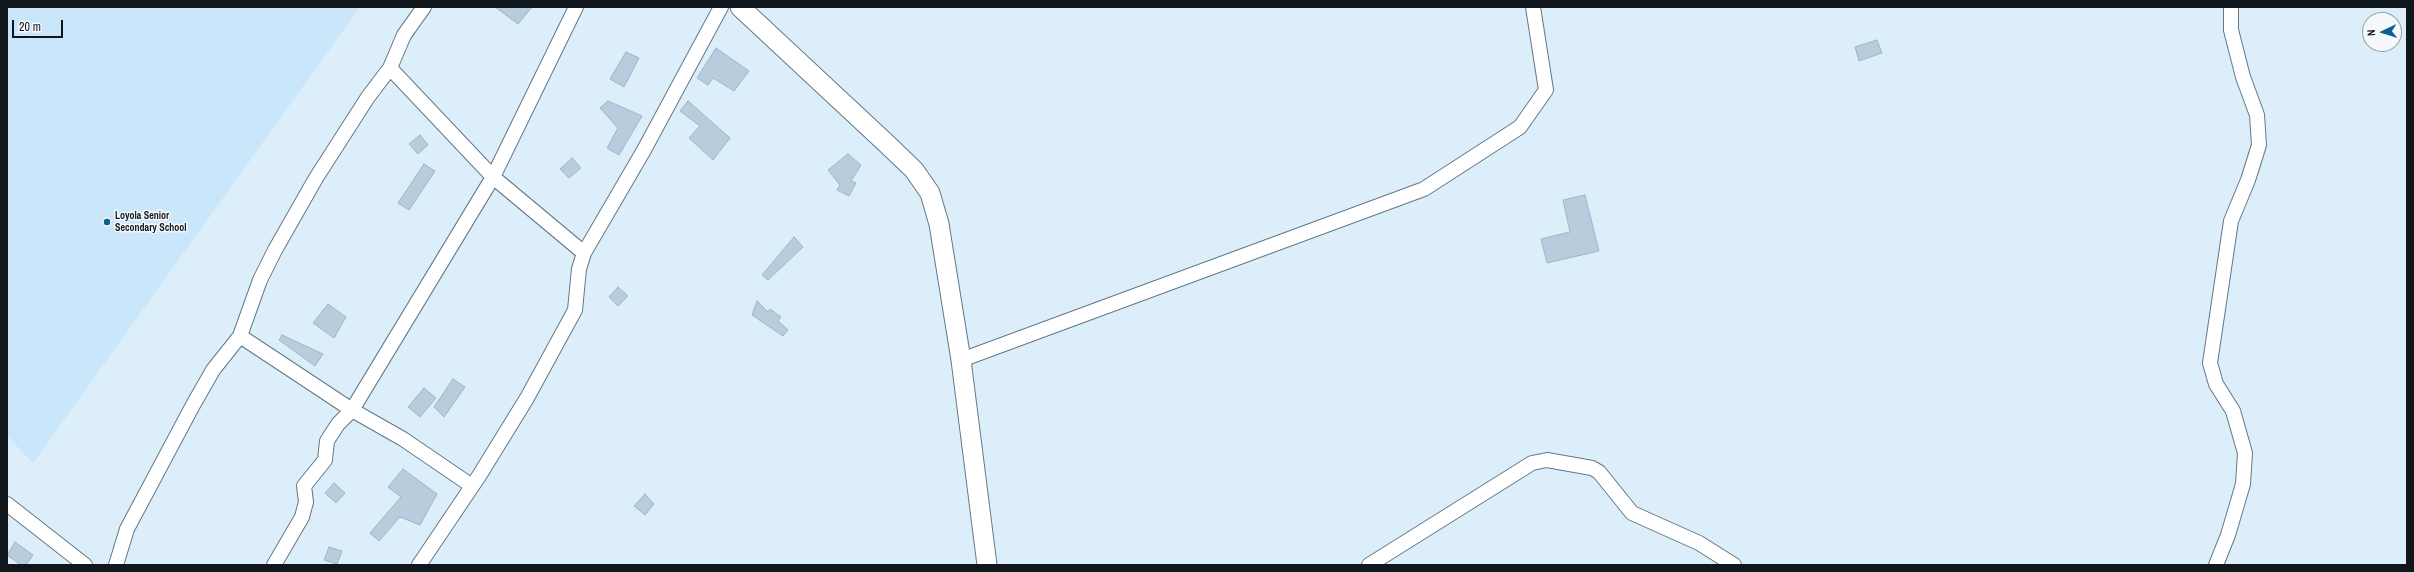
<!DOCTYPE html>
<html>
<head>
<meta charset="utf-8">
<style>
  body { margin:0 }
  #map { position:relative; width:2414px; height:572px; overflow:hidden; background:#ddeefb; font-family:"Archivo Narrow",sans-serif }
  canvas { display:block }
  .frame { position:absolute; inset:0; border:8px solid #0f161c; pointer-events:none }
  .north { position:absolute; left:2362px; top:12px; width:40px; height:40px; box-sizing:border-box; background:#f5f9fc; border:1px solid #999ea2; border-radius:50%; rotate:266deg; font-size:11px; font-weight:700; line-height:16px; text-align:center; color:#0f161c }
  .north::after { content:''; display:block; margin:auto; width:14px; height:18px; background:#096293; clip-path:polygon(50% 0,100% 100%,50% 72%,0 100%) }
  .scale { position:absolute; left:12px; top:20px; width:51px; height:18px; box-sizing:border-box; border:2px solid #0f161c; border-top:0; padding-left:5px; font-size:12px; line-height:14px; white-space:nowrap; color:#0f161c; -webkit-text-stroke:3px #f5f9fc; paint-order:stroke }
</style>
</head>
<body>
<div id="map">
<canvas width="2414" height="572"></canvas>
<div class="frame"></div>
<div class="north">N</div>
<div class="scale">20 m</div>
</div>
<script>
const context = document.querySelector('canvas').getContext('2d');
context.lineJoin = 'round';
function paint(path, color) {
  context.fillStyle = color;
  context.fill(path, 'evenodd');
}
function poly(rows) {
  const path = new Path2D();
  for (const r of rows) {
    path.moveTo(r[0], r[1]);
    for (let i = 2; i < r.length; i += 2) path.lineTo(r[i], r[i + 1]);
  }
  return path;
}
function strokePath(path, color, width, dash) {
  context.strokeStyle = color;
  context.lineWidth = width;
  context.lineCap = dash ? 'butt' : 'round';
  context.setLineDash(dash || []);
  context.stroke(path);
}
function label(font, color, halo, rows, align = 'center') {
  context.font = font + ' "Archivo Narrow",sans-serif';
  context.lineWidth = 3;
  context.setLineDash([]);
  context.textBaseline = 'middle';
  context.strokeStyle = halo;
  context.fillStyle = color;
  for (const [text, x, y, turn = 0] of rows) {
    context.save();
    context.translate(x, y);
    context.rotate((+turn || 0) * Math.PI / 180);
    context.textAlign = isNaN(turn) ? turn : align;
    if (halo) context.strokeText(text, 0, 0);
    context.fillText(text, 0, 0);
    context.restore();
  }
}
paint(poly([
  [7,7,360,7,33,463,7,436]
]), '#cae6fb');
const building = poly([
  [495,7,532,7,518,24,495,7],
  [1877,40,1882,53,1859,61,1855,47,1877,40],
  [716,48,749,71,734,91,713,78,708,85,697,78,716,48],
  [626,52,639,58,624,87,610,79,626,52],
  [608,101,642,116,619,155,607,148,618,128,600,108,608,101],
  [688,101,730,138,713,160,689,138,700,126,680,111,688,101],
  [420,135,428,145,418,154,409,144,420,135],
  [848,154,861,165,851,181,856,183,849,196,837,190,840,185,828,170,848,154],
  [572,158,581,168,569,178,560,169,572,158],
  [424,164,435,171,409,210,398,203,424,164],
  [1585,195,1599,251,1547,263,1541,239,1570,232,1563,200,1585,195],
  [794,237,803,247,768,280,762,275,794,237],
  [618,287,628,296,618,306,609,297,618,287],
  [757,301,768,312,770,309,781,317,778,321,788,330,783,336,752,315,757,301],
  [328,304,346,317,334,338,313,323,328,304],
  [282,335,323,354,315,366,279,340,282,335],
  [453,379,465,387,444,417,434,407,453,379],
  [424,388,436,398,420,417,408,407,424,388],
  [403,469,437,494,420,525,400,517,379,541,370,533,401,497,388,487,403,469],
  [334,483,345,493,336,503,325,493,334,483],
  [645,494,654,504,645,515,634,506,645,494],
  [15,542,33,555,26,565,21,565,7,555,15,542],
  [329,547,342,551,337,564,324,560,329,547]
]);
paint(building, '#b7ccdc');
strokePath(building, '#a0b4c4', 1);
const minor = poly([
  [390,68,493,177,584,253],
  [240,336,352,410,403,439,472,486],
  [961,360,1424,189,1520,127,1546,90,1533,7],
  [7,504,85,565],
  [116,565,127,529,193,405,213,370,240,336,260,280,275,250,316,178,368,97,390,68,404,35,424,7],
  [274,565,302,517,306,502,304,486,325,460,327,441,338,424,352,410,493,177,576,7],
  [419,565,479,476,527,398,575,310,579,269,584,253,644,150,721,7],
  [1369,565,1532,463,1547,460,1592,468,1599,472,1632,513,1699,543,1734,565],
  [2216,565,2228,535,2243,484,2245,453,2233,411,2216,384,2210,363,2231,221,2248,180,2259,145,2257,115,2243,77,2231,30,2231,7]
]);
const secondary = poly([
  [740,7,888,145,914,170,930,193,939,224,961,360,987,565]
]);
strokePath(minor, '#647786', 16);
strokePath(secondary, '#647786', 21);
strokePath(minor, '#fff', 14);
strokePath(secondary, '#fff', 19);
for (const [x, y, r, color] of [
  [107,222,4,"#096293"]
]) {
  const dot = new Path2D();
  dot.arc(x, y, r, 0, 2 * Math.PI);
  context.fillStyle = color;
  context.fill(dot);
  strokePath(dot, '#f5f9fc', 1.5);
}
label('bold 10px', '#0f161c', '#f5f9fc', [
  ["Loyola Senior",115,216],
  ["Secondary School",115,228]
], 'left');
</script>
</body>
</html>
